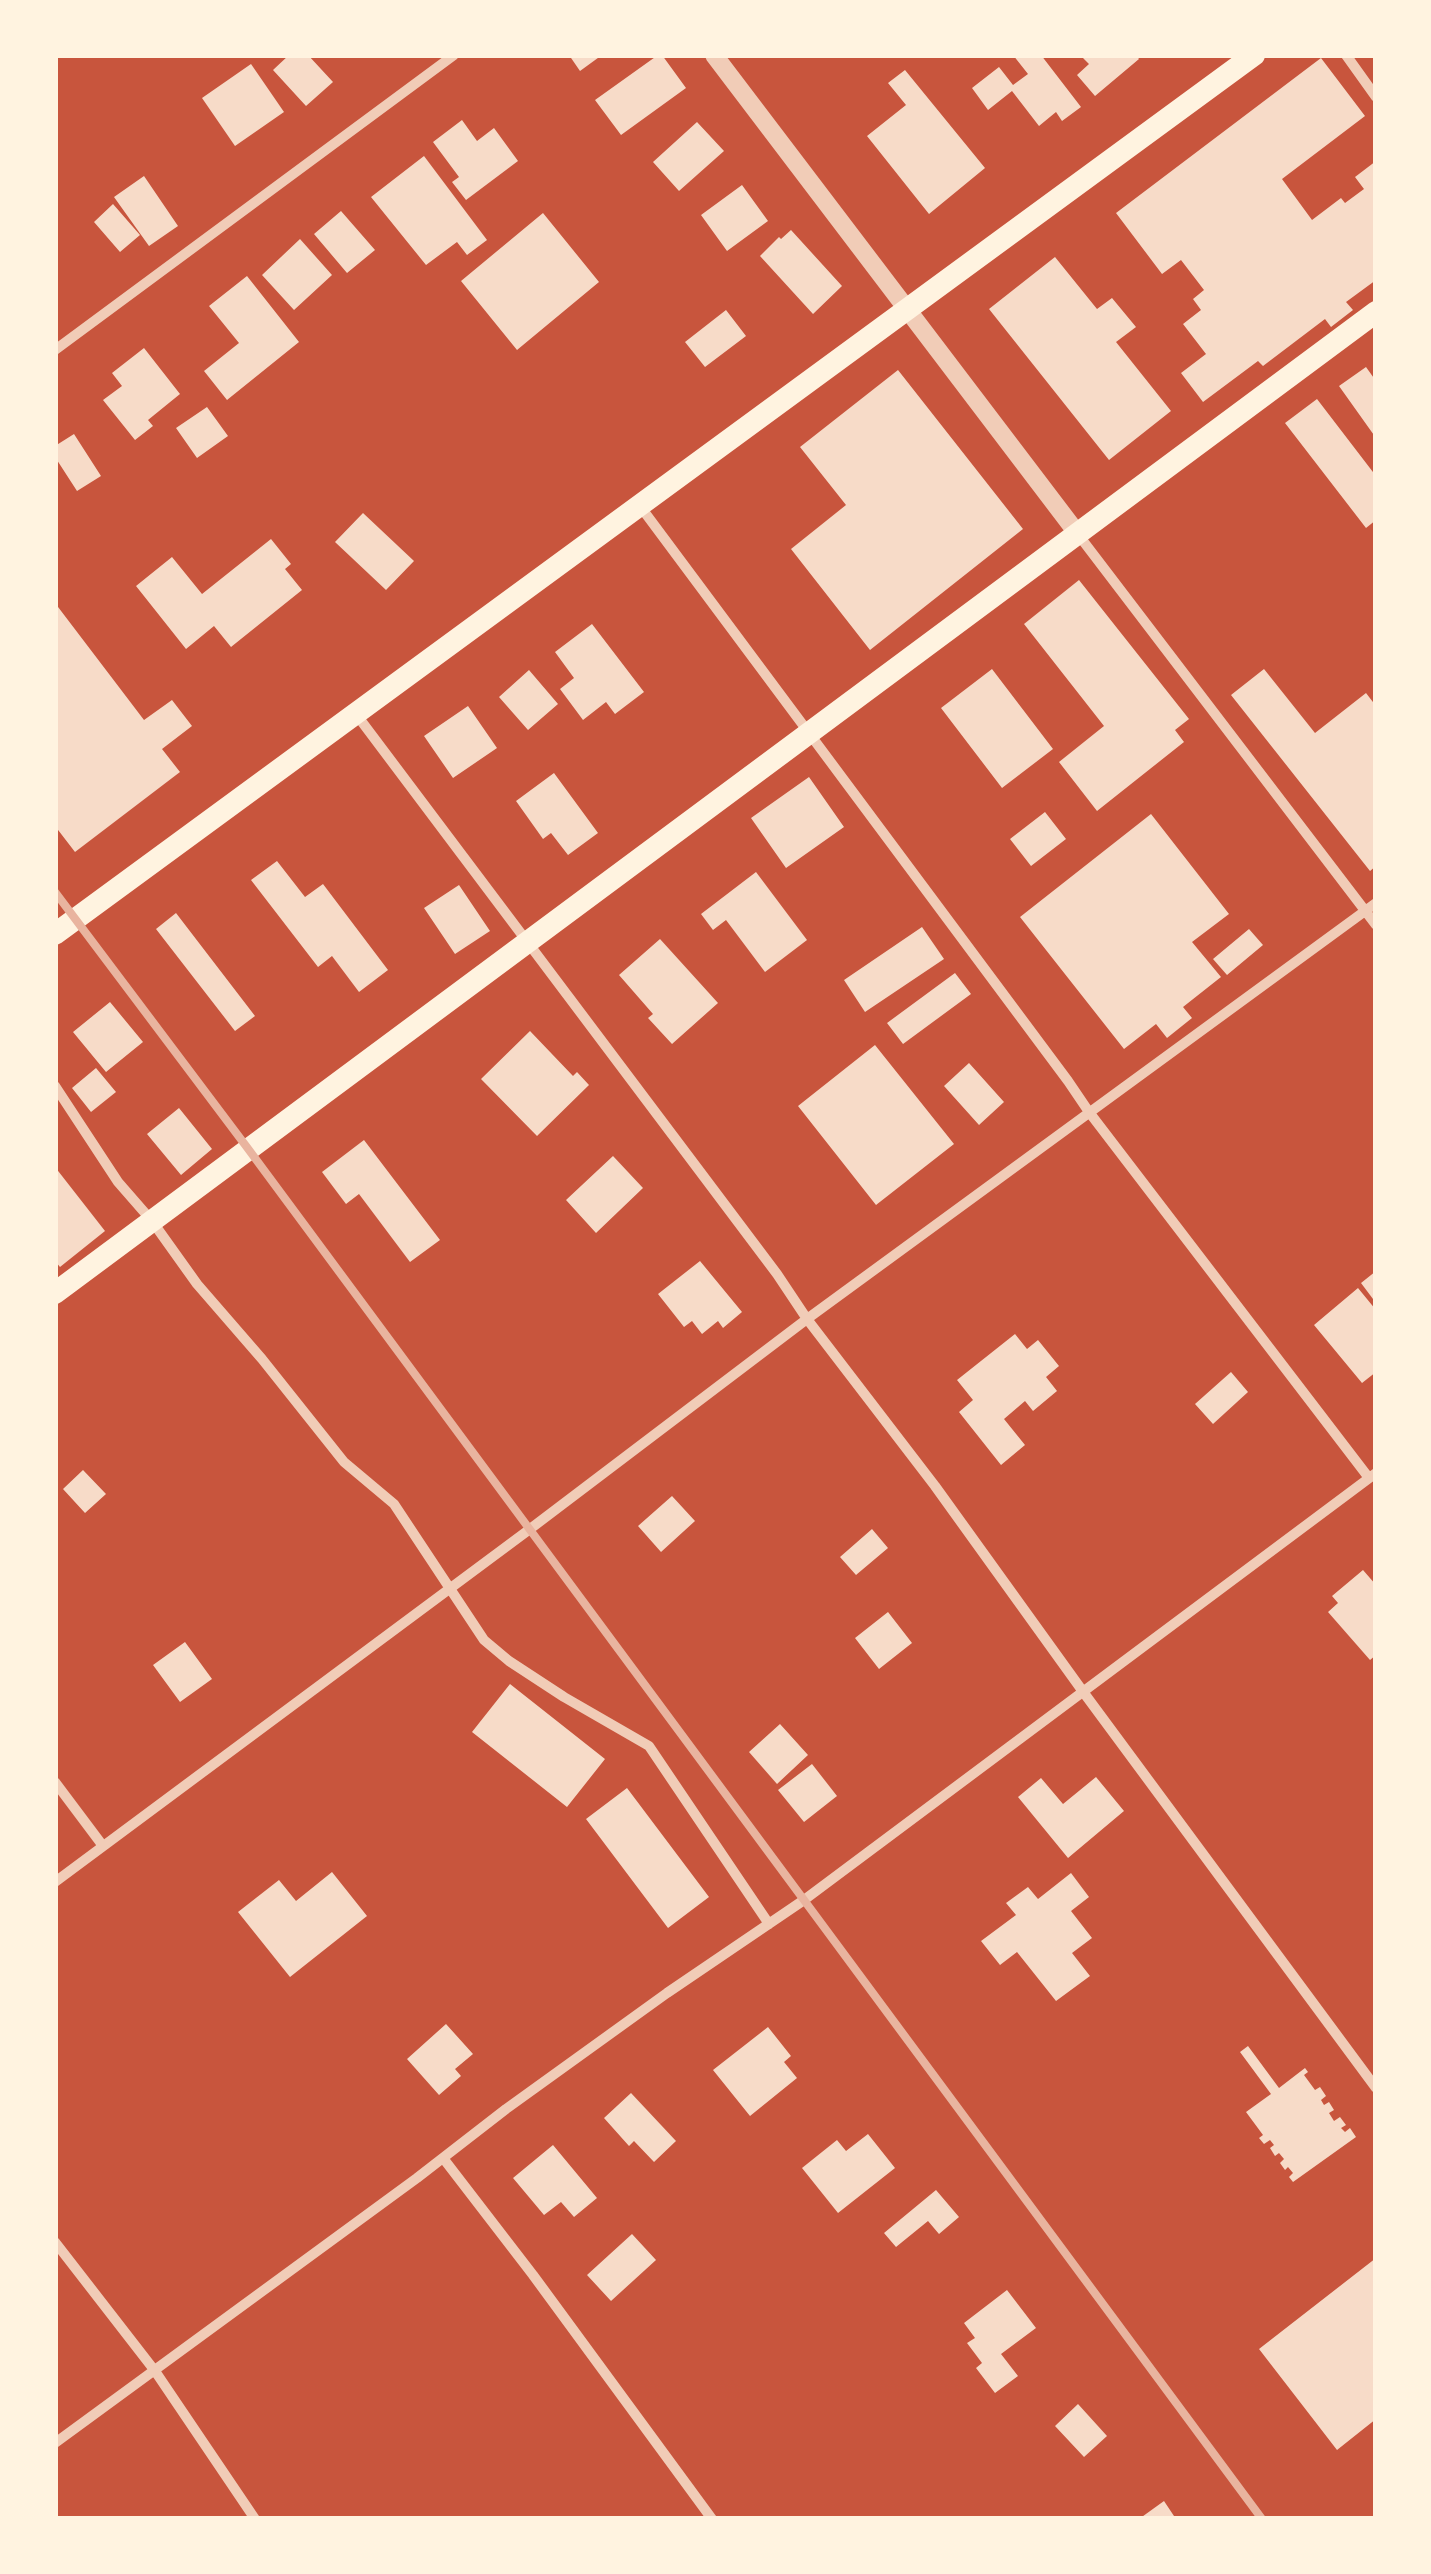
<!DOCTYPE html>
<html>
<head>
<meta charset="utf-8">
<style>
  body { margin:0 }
  #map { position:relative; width:1431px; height:2574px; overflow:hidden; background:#c8553d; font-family:Inter,sans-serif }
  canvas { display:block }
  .frame { position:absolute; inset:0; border:58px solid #fff3e0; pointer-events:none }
</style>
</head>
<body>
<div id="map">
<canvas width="1431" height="2574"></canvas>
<div class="frame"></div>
</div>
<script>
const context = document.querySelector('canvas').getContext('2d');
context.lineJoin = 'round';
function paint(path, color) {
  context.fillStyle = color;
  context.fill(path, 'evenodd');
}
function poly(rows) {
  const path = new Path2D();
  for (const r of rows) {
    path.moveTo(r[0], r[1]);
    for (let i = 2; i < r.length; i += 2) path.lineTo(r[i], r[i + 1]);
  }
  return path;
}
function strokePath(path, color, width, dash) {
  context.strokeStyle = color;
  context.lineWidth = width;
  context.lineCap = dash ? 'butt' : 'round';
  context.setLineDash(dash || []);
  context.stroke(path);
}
paint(poly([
  [289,55,308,55,333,82,306,106,273,70],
  [569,55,602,55,580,71],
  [658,55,662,55,686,88,621,135,595,100],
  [1013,55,1041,55,1081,107,1062,121,1056,112,1039,126,1012,91,988,110,972,88,999,67,1013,85,1028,74],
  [1086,55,1136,55,1139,59,1095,96,1077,75,1089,64,1083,58],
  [1321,58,1365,116,1282,179,1312,220,1341,198,1345,203,1364,189,1355,177,1376,161,1376,280,1346,302,1353,310,1331,327,1325,319,1263,366,1258,361,1203,402,1181,373,1206,354,1183,324,1201,310,1193,299,1204,290,1181,260,1162,274,1116,213],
  [251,64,284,112,235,146,202,98],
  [905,70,985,168,929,214,867,136,906,105,888,83],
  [462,120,477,141,494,128,518,161,466,200,452,182,459,177,433,142],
  [697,122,724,151,679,191,653,162],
  [424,156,487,240,467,255,457,242,426,265,371,197],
  [144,176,178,226,149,246,114,197],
  [742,185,768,221,727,251,701,215],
  [113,204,140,235,120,252,94,222],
  [341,211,375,250,347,273,314,234],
  [543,213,599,282,517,350,461,281],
  [791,230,842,286,813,314,760,256,779,237,781,239],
  [300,239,332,275,294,310,262,275],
  [1055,257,1097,309,1112,298,1136,327,1116,342,1171,411,1109,460,989,309],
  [247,276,299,342,227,400,204,371,239,343,209,306],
  [726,310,746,336,705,367,685,342],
  [144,348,180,394,148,420,153,426,135,440,103,400,122,386,112,373],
  [1366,367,1376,381,1376,438,1339,386],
  [898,370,1023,529,870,650,791,549,846,505,800,447],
  [1317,399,1376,476,1376,520,1366,528,1285,423],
  [207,407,228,436,197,458,176,428],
  [74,434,101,476,77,491,55,457,55,446],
  [363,513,414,561,386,590,335,542],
  [271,539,291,564,285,569,302,590,231,647,214,626,186,649,136,586,172,557,202,594],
  [1079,580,1189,719,1175,730,1184,742,1097,811,1059,762,1104,726,1024,624],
  [55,603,144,720,172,700,192,726,162,749,180,772,75,852,55,826],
  [592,624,644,692,615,714,606,702,583,720,560,689,574,678,555,652],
  [992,669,1053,749,1002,788,941,708],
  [1264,669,1315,733,1366,693,1376,706,1376,866,1370,871,1231,695],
  [529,670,558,704,528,730,499,697],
  [468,706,497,748,453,778,424,736],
  [554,773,598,833,568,855,551,833,543,839,516,801],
  [809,777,844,827,786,868,751,818],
  [1045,812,1066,839,1031,866,1010,839],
  [1151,814,1229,914,1192,942,1221,977,1183,1007,1192,1018,1167,1038,1156,1024,1124,1049,1020,917],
  [277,861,305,897,323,884,388,970,359,992,332,956,318,967,251,880],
  [756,872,807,940,765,972,726,920,713,930,701,914],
  [459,885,490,931,455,954,424,908],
  [176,913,255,1016,235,1031,156,929],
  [922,927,944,959,865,1012,844,980],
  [1249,929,1263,945,1227,975,1213,959],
  [660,939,718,1003,672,1044,648,1018,653,1014,619,975],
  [955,973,971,994,903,1044,887,1023],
  [110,1002,143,1042,106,1072,73,1032],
  [530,1031,573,1076,577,1072,589,1085,537,1136,481,1079],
  [875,1045,954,1144,876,1205,798,1106],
  [969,1063,1004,1102,979,1125,944,1086],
  [96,1068,116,1092,91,1112,72,1088],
  [179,1108,212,1149,181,1175,147,1134],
  [364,1140,440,1240,410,1262,359,1194,346,1204,322,1172],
  [613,1156,643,1188,596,1233,566,1200],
  [55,1167,105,1231,60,1267,55,1261],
  [700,1261,742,1312,723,1328,718,1321,702,1334,692,1321,684,1327,658,1294],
  [1376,1271,1376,1303,1361,1283],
  [1358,1288,1376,1310,1376,1372,1362,1383,1314,1325],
  [1015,1334,1027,1349,1038,1340,1059,1366,1046,1377,1057,1391,1033,1411,1025,1401,1004,1419,1025,1445,1001,1465,959,1412,973,1400,957,1380],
  [1231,1372,1248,1392,1213,1424,1195,1404],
  [83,1470,106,1494,85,1513,63,1489],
  [672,1496,695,1521,661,1552,638,1526],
  [872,1529,888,1548,856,1575,840,1557],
  [1363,1570,1376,1585,1376,1655,1370,1660,1328,1612,1338,1603,1332,1596],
  [888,1612,912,1643,879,1669,855,1638],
  [185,1642,212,1679,180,1702,153,1665],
  [510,1684,605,1759,567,1807,472,1732],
  [780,1724,808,1755,777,1784,749,1752],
  [812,1764,837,1796,804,1822,778,1790],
  [1096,1777,1124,1811,1068,1858,1018,1797,1041,1778,1063,1804],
  [627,1788,709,1897,668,1928,586,1819],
  [332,1872,367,1916,290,1977,238,1912,279,1880,296,1901],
  [1071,1873,1089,1897,1071,1911,1092,1938,1072,1953,1090,1976,1056,2001,1017,1952,1000,1965,981,1941,1016,1915,1006,1903,1028,1887,1038,1899],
  [446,2024,473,2054,455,2069,461,2076,439,2095,407,2059],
  [768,2027,791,2056,784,2062,797,2078,750,2116,713,2070],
  [1248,2046,1279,2088,1305,2068,1308,2072,1304,2075,1315,2090,1320,2087,1326,2096,1321,2100,1324,2105,1329,2102,1334,2110,1329,2113,1334,2121,1340,2117,1346,2125,1341,2128,1345,2132,1350,2128,1356,2137,1293,2182,1289,2177,1293,2173,1288,2167,1285,2170,1280,2163,1284,2159,1279,2153,1275,2156,1270,2148,1274,2145,1270,2140,1264,2144,1259,2138,1263,2135,1246,2112,1271,2094,1240,2052],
  [631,2093,676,2141,654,2162,634,2141,629,2146,604,2118],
  [868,2134,895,2168,838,2213,802,2168,837,2140,846,2151],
  [553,2145,597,2198,574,2217,561,2202,544,2215,513,2178],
  [936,2190,959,2217,939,2234,928,2221,896,2247,884,2233],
  [632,2234,656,2260,611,2301,587,2275],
  [1376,2258,1376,2419,1337,2450,1259,2349],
  [1007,2290,1036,2328,1001,2354,1018,2376,995,2393,976,2368,982,2363,967,2343,975,2338,964,2323],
  [1078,2404,1107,2436,1084,2457,1055,2426],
  [1164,2501,1176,2519,1139,2519]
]), '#f7dbc8');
strokePath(poly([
  [1346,55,1376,97],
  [55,350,454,55],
  [640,506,1068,1081,1089,1112,1369,1478],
  [1077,533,1376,925],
  [356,714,777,1274,807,1319,935,1486,1084,1693,1376,2088],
  [55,1086,118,1182,152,1221,197,1284,262,1359,344,1462,394,1504,484,1640,509,1661,564,1697,649,1746,769,1924],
  [55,1782,103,1846],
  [55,1882,530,1529,807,1319,1376,903],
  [443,2158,533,2275,712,2519],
  [55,2242,155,2371,255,2519],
  [55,2443,417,2178,506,2109,667,1993,804,1900,1376,1473]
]), '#f1ccb7', 10);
strokePath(poly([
  [714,55,1077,533]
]), '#f1ccb7', 18);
strokePath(poly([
  [55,934,1254,55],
  [55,1293,1376,312]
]), '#fff3e0', 22);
strokePath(poly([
  [55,892,249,1150,1262,2519]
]), '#e9b49f', 8);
</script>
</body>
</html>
